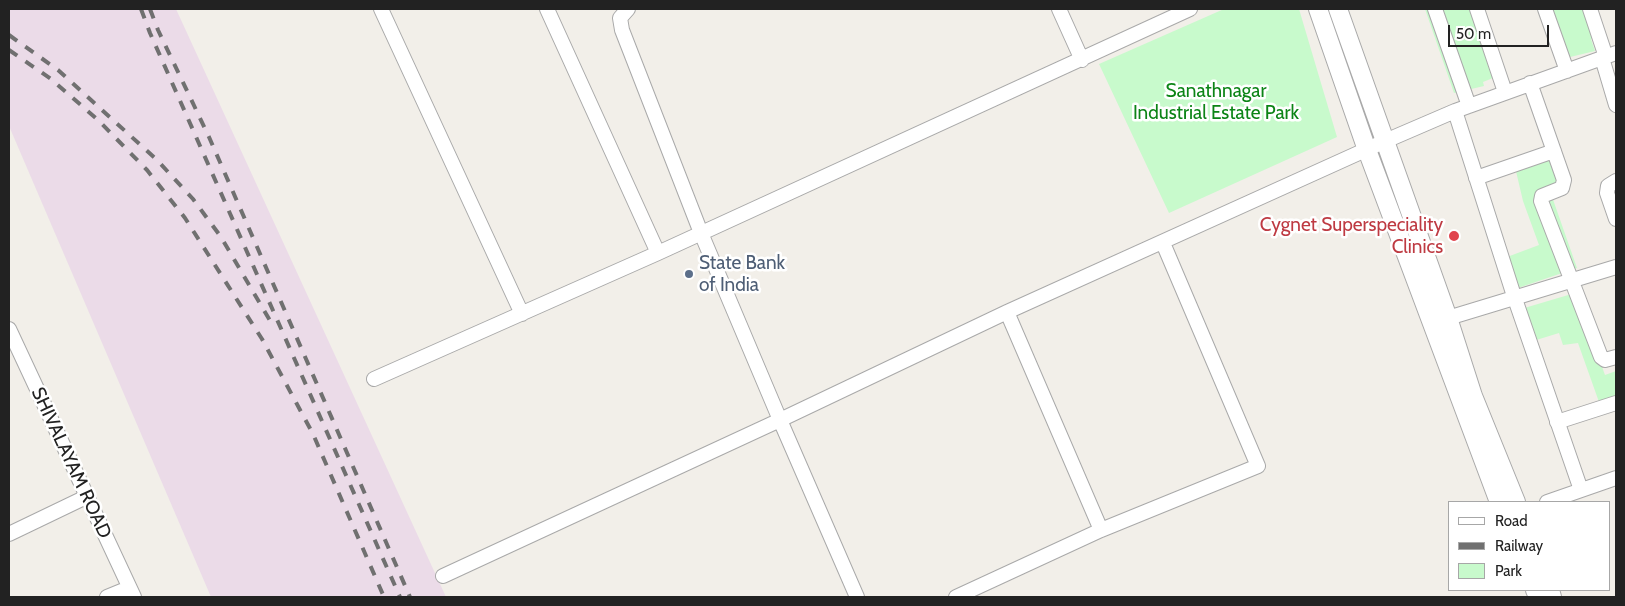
<!DOCTYPE html>
<html>
<head>
<meta charset="utf-8">
<style>
  body { margin:0 }
  #map { position:relative; width:1625px; height:606px; overflow:hidden; background:#f2efe9; font-family:Cabin,sans-serif }
  canvas { display:block }
  .frame { position:absolute; inset:0; border:10px solid #222; pointer-events:none }
  .legend { position:absolute; left:1448px; top:501px; width:162px; height:90px; box-sizing:border-box; background:#fff; border:1px solid #a7a7a7; margin:0; padding:6px 9px; list-style:none; font-size:15px; color:#222 }
  .legend li { display:flex; align-items:center; gap:10px; height:25px }
  .legend b { width:25px; border:1px solid #a7a7a7 }
  .scale { position:absolute; left:1448px; top:25px; width:101px; height:22px; box-sizing:border-box; border:2px solid #222; border-top:0; padding-left:6px; font-size:15px; line-height:18px; white-space:nowrap; color:#222; -webkit-text-stroke:4px #fff; paint-order:stroke }
</style>
</head>
<body>
<div id="map">
<canvas width="1625" height="606"></canvas>
<div class="frame"></div>
<ul class="legend">
<li><b style="height:6px;background:#fff"></b>Road</li>
<li><b style="height:6px;background:#707070"></b>Railway</li>
<li><b style="height:14px;background:#c8facc"></b>Park</li>
</ul>
<div class="scale">50 m</div>
</div>
<script>
const context = document.querySelector('canvas').getContext('2d');
context.lineJoin = 'round';
function paint(path, color) {
  context.fillStyle = color;
  context.fill(path, 'evenodd');
}
function poly(rows) {
  const path = new Path2D();
  for (const r of rows) {
    path.moveTo(r[0], r[1]);
    for (let i = 2; i < r.length; i += 2) path.lineTo(r[i], r[i + 1]);
  }
  return path;
}
function strokePath(path, color, width, dash) {
  context.strokeStyle = color;
  context.lineWidth = width;
  context.lineCap = dash ? 'butt' : 'round';
  context.setLineDash(dash || []);
  context.stroke(path);
}
function label(font, color, halo, rows, align = 'center') {
  context.font = font + ' Cabin,sans-serif';
  context.lineWidth = 5;
  context.setLineDash([]);
  context.textBaseline = 'middle';
  context.strokeStyle = halo;
  context.fillStyle = color;
  for (const [text, x, y, turn = 0] of rows) {
    context.save();
    context.translate(x, y);
    context.rotate((+turn || 0) * Math.PI / 180);
    context.textAlign = isNaN(turn) ? turn : align;
    if (halo) context.strokeText(text, 0, 0);
    context.fillText(text, 0, 0);
    context.restore();
  }
}
paint(poly([
  [9,9,176,9,446,597,211,597,9,126]
]), '#ebdbe8');
paint(poly([
  [1224,9,1299,9,1337,137,1169,213,1099,64],
  [1425,9,1475,9,1498,76,1483,82,1484,86,1454,93],
  [1548,9,1592,9,1601,35,1591,39,1595,51,1566,58],
  [1552,154,1562,184,1550,191,1577,268,1518,288,1507,257,1539,245,1523,201,1515,167],
  [1575,293,1605,375,1616,371,1616,395,1599,402,1578,343,1563,345,1559,333,1533,341,1521,309]
]), '#c8facc');
const minor = poly([
  [381,9,522,314],
  [547,9,658,253],
  [628,9,620,18,622,30,701,233,780,420,1007,312,1383,142,1455,111,1616,53],
  [1059,9,1082,60],
  [1435,9,1469,106],
  [1477,9,1505,92],
  [1545,9,1567,71],
  [1590,9,1606,57],
  [1602,58,1616,105],
  [1530,83,1564,180,1562,188,1542,196,1541,201,1601,357,1605,360,1616,357],
  [1455,111,1514,296,1581,490],
  [1476,178,1554,151],
  [1616,181,1608,186,1607,193,1616,219],
  [1007,312,1101,530],
  [1448,318,1616,267],
  [9,329,134,597],
  [374,379,658,253,1190,9],
  [1557,422,1616,403],
  [1547,502,1616,478],
  [9,534,86,497],
  [443,576,780,420,857,597],
  [107,597,129,588],
  [956,597,1101,530,1258,466,1163,243]
]);
const tertiary = poly([
  [1318,9,1367,150,1499,502],
  [1338,9,1448,318,1473,396,1516,502],
  [1535,590,1538,597],
  [1550,590,1552,597]
]);
strokePath(minor, '#a9a9a9', 16);
strokePath(tertiary, '#a9a9a9', 20);
strokePath(minor, '#fff', 14);
strokePath(tertiary, '#fff', 18);
strokePath(poly([
  [141,9,150,33,400,597],
  [150,9,158,30,209,137,410,597],
  [9,35,58,70,157,160,193,199,221,237,272,324],
  [9,50,51,79,98,120,147,170,185,218,262,339,313,434,384,597]
]), '#707070', 4, [10, 10]);
for (const [x, y, r, color] of [
  [1454,236,6,"#e0444e"],
  [689,274,5,"#5c6f8a"]
]) {
  const dot = new Path2D();
  dot.arc(x, y, r, 0, 2 * Math.PI);
  context.fillStyle = color;
  context.fill(dot);
  strokePath(dot, '#fff', 2);
}
label('19px', '#0c8416', '#fff', [
  ["Sanathnagar",1216,91],
  ["Industrial Estate Park",1216,113]
]);
label('19px', '#be3a42', '#fff', [
  ["Cygnet Superspeciality",1443,225],
  ["Clinics",1443,247]
], 'right');
label('19px', '#4e5e75', '#fff', [
  ["State Bank",699,263],
  ["of India",699,285]
], 'left');
label('19px', '#222', '#fff', [
  ["SHIVALAYAM ROAD",71,463,65]
]);
</script>
</body>
</html>
